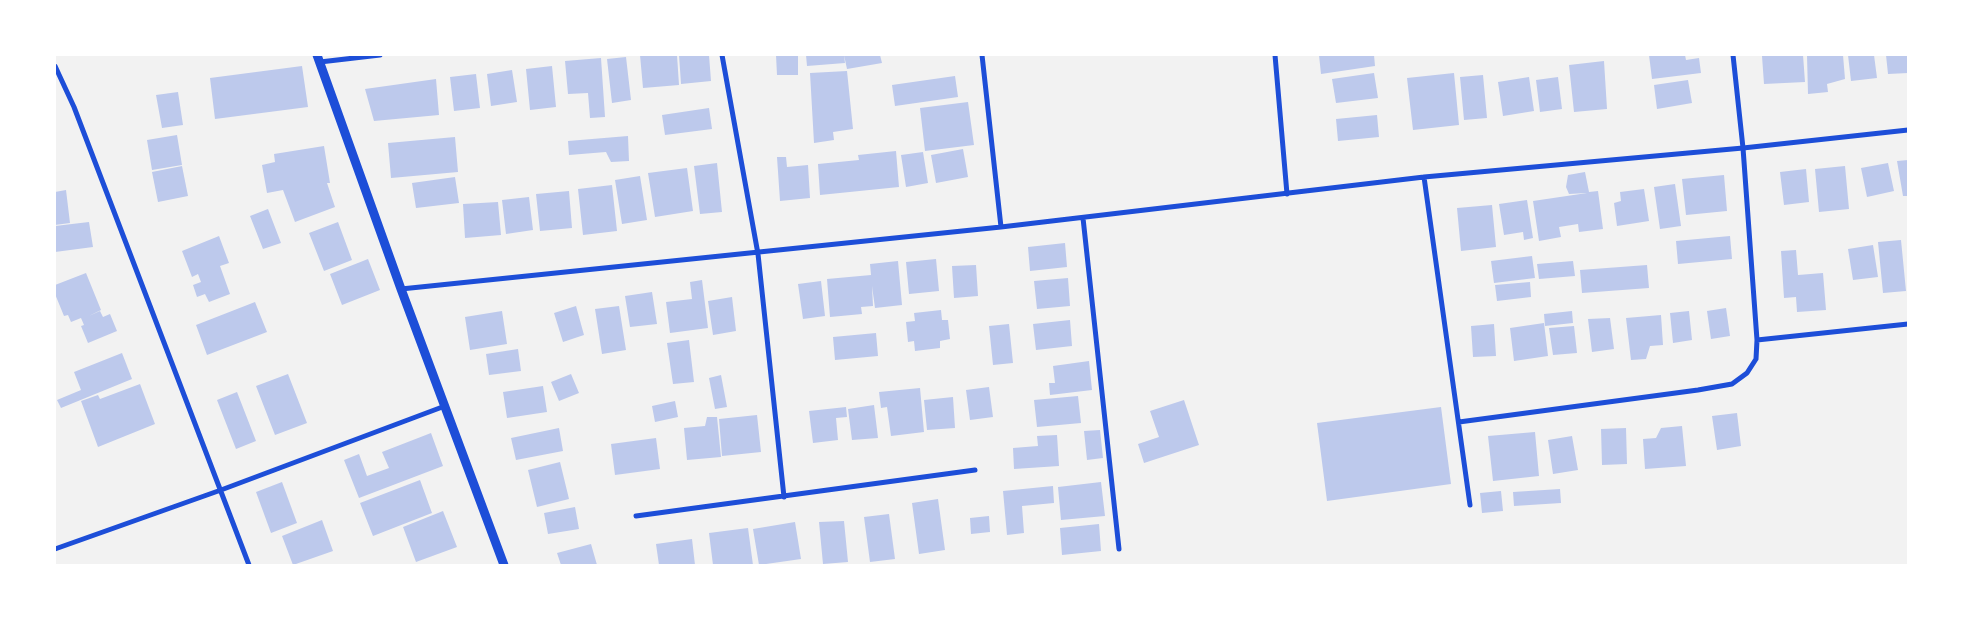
<!DOCTYPE html>
<html>
<head>
<meta charset="utf-8">
<style>
  body { margin:0 }
  #map { position:relative; width:1963px; height:620px; overflow:hidden; background:#f2f2f2; font-family:Spectral,serif }
  canvas { display:block }
  .frame { position:absolute; inset:0; border:56px solid #fff; pointer-events:none }
</style>
</head>
<body>
<div id="map">
<canvas width="1963" height="620"></canvas>
<div class="frame"></div>
</div>
<script>
const context = document.querySelector('canvas').getContext('2d');
context.lineJoin = 'round';
function paint(path, color) {
  context.fillStyle = color;
  context.fill(path, 'evenodd');
}
function poly(rows) {
  const path = new Path2D();
  for (const r of rows) {
    path.moveTo(r[0], r[1]);
    for (let i = 2; i < r.length; i += 2) path.lineTo(r[i], r[i + 1]);
  }
  return path;
}
function strokePath(path, color, width, dash) {
  context.strokeStyle = color;
  context.lineWidth = width;
  context.lineCap = dash ? 'butt' : 'round';
  context.setLineDash(dash || []);
  context.stroke(path);
}
paint(poly([
  [640,55,677,55,679,85,643,88],
  [679,55,709,55,711,81,681,84],
  [776,55,798,55,798,75,777,75],
  [806,55,844,55,845,63,807,66],
  [844,55,880,55,882,63,847,69],
  [1319,55,1374,55,1375,66,1321,74],
  [1649,55,1685,55,1686,60,1699,58,1701,73,1652,79],
  [1803,55,1805,82,1764,84,1762,56],
  [1807,55,1843,55,1845,79,1827,84,1828,92,1808,94],
  [1848,55,1874,55,1877,78,1851,81],
  [1886,55,1908,55,1908,73,1888,74],
  [626,57,631,100,612,103,607,59],
  [601,58,605,117,590,118,588,93,568,94,565,61],
  [1604,61,1607,109,1574,112,1569,65],
  [302,66,308,107,215,119,210,78],
  [552,66,556,107,530,110,526,69],
  [512,70,517,102,491,106,487,74],
  [847,71,853,129,833,132,834,140,814,143,810,73],
  [1374,73,1378,98,1336,103,1332,79],
  [1454,73,1459,125,1413,130,1407,78],
  [476,74,480,108,454,111,450,77],
  [1483,75,1487,118,1464,120,1460,77],
  [955,76,958,97,895,106,892,85],
  [1529,77,1534,111,1503,116,1498,82],
  [1558,77,1562,109,1540,112,1536,80],
  [436,79,439,115,374,121,365,89],
  [1688,80,1692,103,1657,109,1654,85],
  [178,92,183,125,162,128,156,95],
  [968,102,974,145,925,151,920,108],
  [709,108,712,129,665,135,662,115],
  [1377,115,1379,137,1338,141,1336,119],
  [177,135,182,165,152,170,147,140],
  [628,136,629,161,611,162,606,152,569,155,568,141],
  [455,137,458,172,391,178,388,143],
  [324,146,330,183,327,183,335,207,295,222,283,190,267,193,262,165,275,162,274,154],
  [963,149,968,177,936,183,931,155],
  [896,151,899,187,820,195,818,164,859,160,858,155],
  [923,152,928,183,906,187,901,155],
  [777,157,786,157,787,167,808,165,810,198,780,201],
  [1908,160,1908,196,1903,196,1897,161],
  [717,163,722,212,700,214,694,166],
  [1888,163,1894,191,1867,197,1861,168],
  [182,166,188,196,158,202,152,172],
  [1845,166,1849,209,1819,212,1815,169],
  [687,168,693,211,655,217,648,173],
  [1806,169,1809,202,1784,205,1780,172],
  [1585,172,1589,192,1598,191,1603,229,1579,232,1578,224,1559,227,1561,237,1539,241,1533,201,1587,193,1569,194,1566,187,1568,175],
  [1724,175,1727,211,1686,215,1682,179],
  [640,176,647,220,622,224,615,180],
  [455,177,459,203,416,208,412,183],
  [1675,184,1681,226,1660,229,1654,187],
  [612,185,617,231,583,235,578,189],
  [1644,189,1649,221,1617,226,1614,203,1621,201,1620,192],
  [66,190,70,223,55,225,55,192],
  [569,191,572,228,540,231,536,194],
  [529,197,533,230,506,234,502,200],
  [1527,200,1533,238,1524,240,1523,232,1504,235,1499,204],
  [498,202,501,235,465,238,463,204],
  [1492,205,1496,247,1461,251,1457,208],
  [268,209,281,243,263,249,250,216],
  [89,222,93,247,55,252,55,226],
  [338,222,352,260,324,271,309,233],
  [219,236,229,263,220,266,230,294,209,302,205,294,197,297,193,285,201,282,198,274,192,277,182,251],
  [1730,236,1732,259,1678,264,1676,241],
  [1901,240,1906,291,1883,293,1878,242],
  [1065,243,1067,267,1030,271,1028,247],
  [1873,245,1878,277,1853,280,1848,249],
  [1796,250,1798,275,1823,273,1826,310,1797,312,1796,297,1784,298,1781,251],
  [1532,256,1535,278,1494,283,1491,261],
  [368,259,380,290,342,305,330,274],
  [936,259,939,291,909,294,906,262],
  [898,261,902,305,875,308,872,286,873,306,861,307,862,314,830,317,827,279,871,275,870,264],
  [1573,261,1575,276,1539,279,1537,264],
  [976,265,978,296,954,298,952,266],
  [1647,265,1649,288,1582,293,1580,270],
  [86,273,101,310,89,316,100,311,103,317,110,314,117,331,88,343,81,326,84,325,81,318,71,322,68,315,64,316,55,294,55,285],
  [1068,278,1070,306,1037,309,1034,281],
  [702,280,708,328,670,333,666,302,692,299,690,282],
  [821,281,825,316,803,319,798,284],
  [1530,282,1531,297,1497,301,1495,285],
  [652,292,657,324,630,327,625,296],
  [732,297,736,331,713,335,708,301],
  [255,302,267,332,207,355,196,325],
  [576,306,584,335,563,342,554,313],
  [619,306,626,350,602,354,595,309],
  [1726,308,1730,336,1711,339,1707,311],
  [941,310,942,320,948,320,950,339,940,341,940,348,915,351,914,341,908,342,906,322,915,321,914,313],
  [502,311,507,344,470,350,465,317],
  [1572,311,1573,323,1545,326,1544,314],
  [1689,311,1692,340,1673,343,1670,313],
  [1661,315,1663,345,1650,346,1646,359,1631,360,1626,318],
  [1610,318,1614,349,1592,352,1588,319],
  [1070,320,1072,346,1036,350,1033,324],
  [1544,323,1548,356,1514,361,1510,328],
  [1009,324,1013,363,993,365,989,326],
  [1494,324,1496,356,1473,357,1471,326],
  [1574,326,1577,353,1553,355,1549,328],
  [876,333,878,356,835,360,833,337],
  [689,340,694,382,673,384,667,343],
  [518,349,521,371,489,375,486,354],
  [122,353,132,379,61,408,57,400,81,390,74,372],
  [1089,361,1092,390,1050,395,1049,383,1055,383,1053,366],
  [288,374,307,423,275,435,256,386],
  [571,374,579,393,559,401,551,382],
  [721,375,727,407,715,409,709,378],
  [140,384,155,424,98,447,81,401,98,395,100,399],
  [543,386,547,412,507,418,503,392],
  [989,387,993,417,970,420,966,390],
  [920,388,924,432,891,436,887,407,881,408,879,392],
  [237,392,256,441,236,449,217,400],
  [1078,396,1081,423,1037,427,1034,400],
  [953,397,955,428,927,430,924,400],
  [1184,400,1199,445,1144,463,1138,444,1159,437,1150,411],
  [675,401,678,417,655,422,652,406],
  [874,405,878,438,852,440,848,409],
  [846,407,847,417,836,418,838,440,813,443,809,411],
  [1441,407,1451,484,1327,501,1317,423],
  [1737,413,1741,446,1717,450,1712,416],
  [757,415,761,452,722,456,719,419],
  [707,417,717,417,721,457,687,460,684,428,705,426],
  [1682,426,1686,466,1645,469,1643,439,1656,438,1661,428],
  [559,428,563,451,516,460,511,438],
  [1626,428,1627,464,1602,465,1601,429],
  [1100,430,1103,458,1087,460,1084,431],
  [1535,432,1539,476,1493,481,1488,436],
  [431,433,443,466,359,498,344,460,359,454,367,476,389,468,382,452],
  [1057,435,1059,466,1014,469,1013,448,1038,446,1037,436],
  [1572,436,1578,470,1553,474,1548,440],
  [656,438,660,469,615,475,611,444],
  [560,462,569,499,537,507,528,470],
  [420,480,432,513,373,536,360,503],
  [282,482,297,523,271,533,256,492],
  [1101,482,1105,516,1061,520,1058,487],
  [1053,486,1054,503,1022,506,1024,533,1007,535,1003,491],
  [1560,489,1561,503,1514,506,1513,492],
  [1501,491,1503,511,1482,513,1480,493],
  [938,499,945,550,919,554,912,503],
  [575,507,579,529,548,534,544,513],
  [443,511,457,547,416,562,403,527],
  [889,514,895,559,870,562,864,517],
  [989,516,990,532,971,534,970,518],
  [322,520,333,551,293,565,282,536],
  [844,521,848,562,823,564,819,522],
  [795,522,801,559,759,565,753,529],
  [1099,524,1101,551,1062,555,1060,528],
  [748,528,753,565,713,565,709,533],
  [692,539,695,565,659,565,656,544],
  [591,544,597,565,561,565,557,553]
]), '#bdc9ec');
strokePath(poly([
  [722,55,758,254,784,497],
  [982,55,1001,227],
  [1275,55,1287,194],
  [320,62,380,55],
  [55,66,74,107,249,565],
  [1424,177,1470,505],
  [1083,218,1119,549],
  [401,289,1001,227,1424,177,1743,148,1908,130],
  [1757,340,1908,324],
  [1459,422,1698,390,1732,384,1747,373,1756,359,1757,340,1743,148,1733,55],
  [636,516,975,470],
  [55,549,221,490,445,406]
]), '#1d4ed8', 5);
strokePath(poly([
  [317,55,401,289,504,565]
]), '#1d4ed8', 9);
</script>
</body>
</html>
